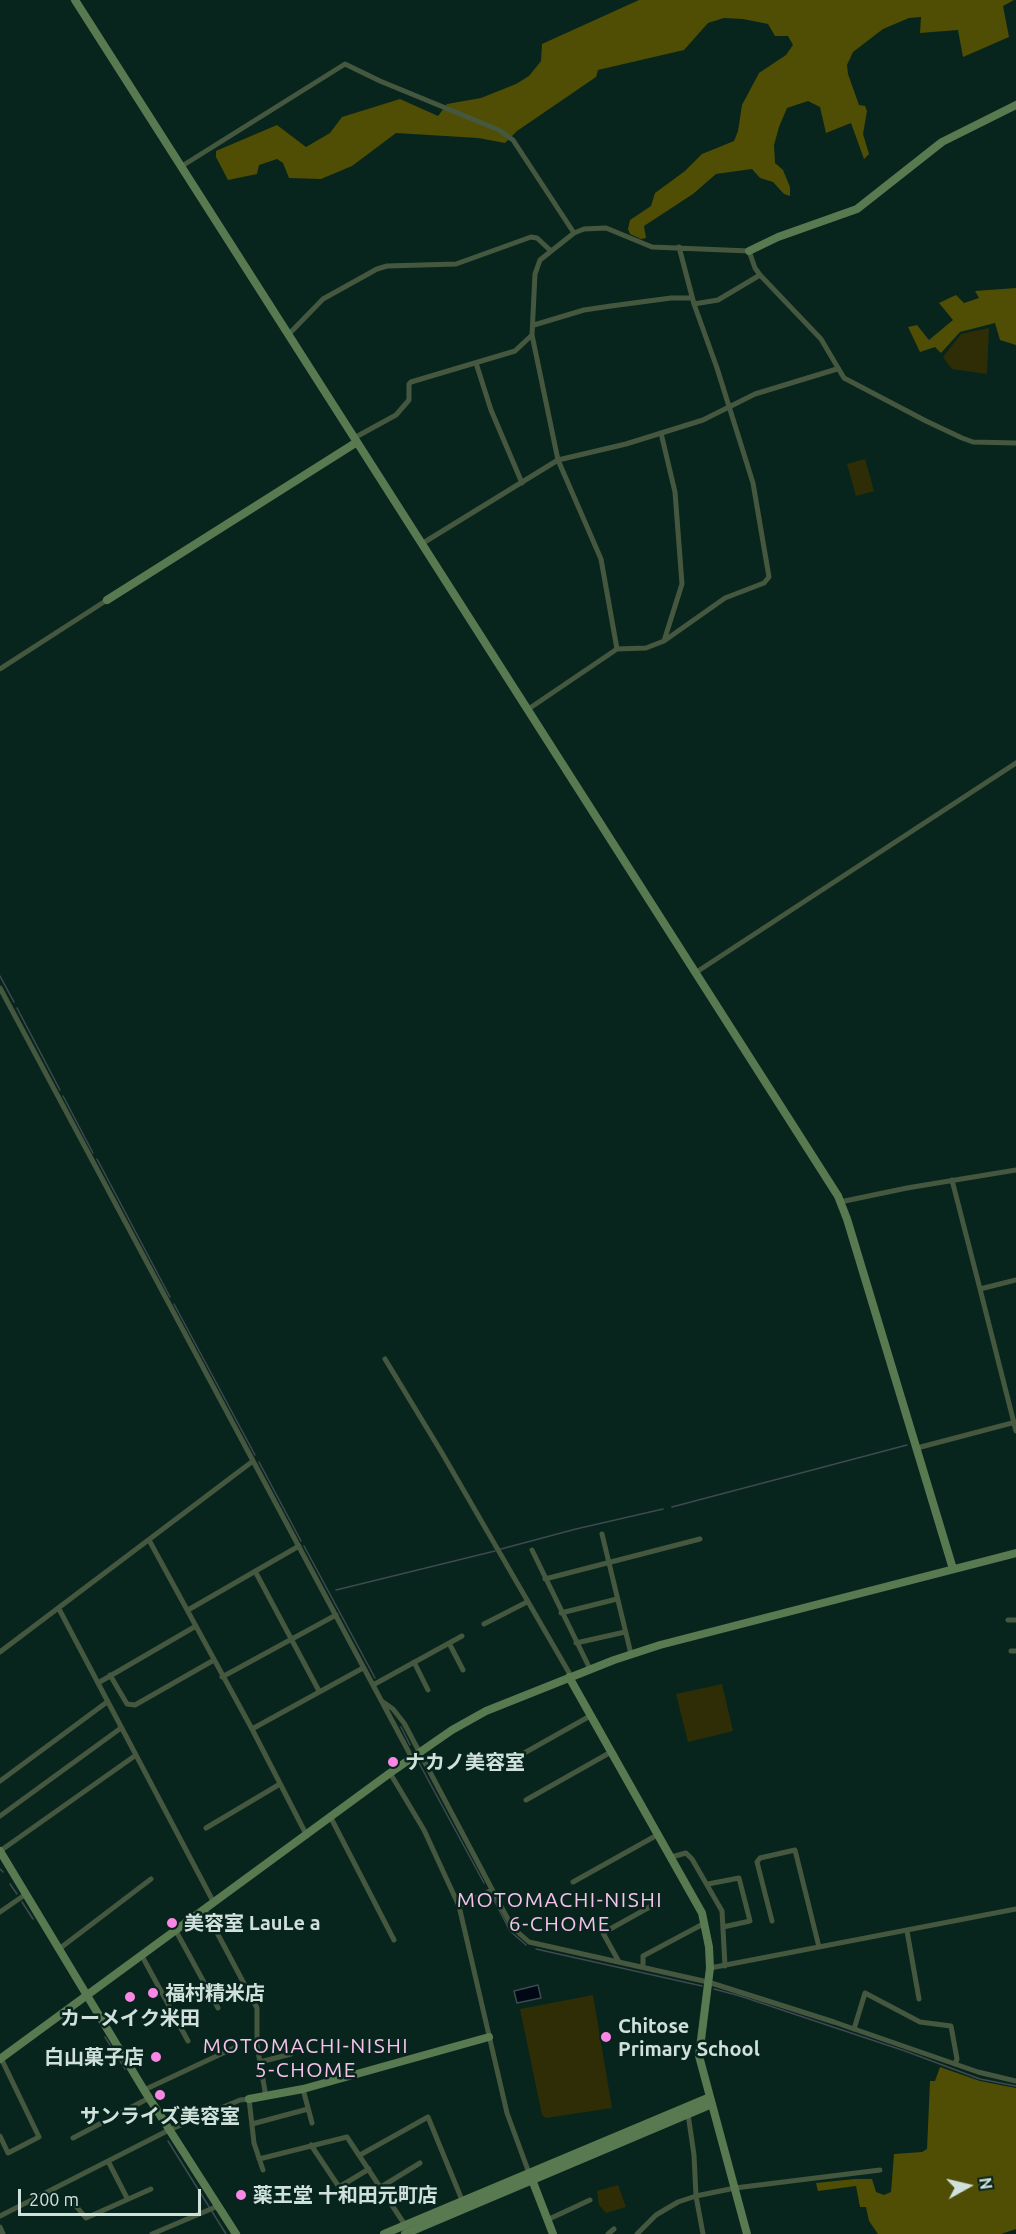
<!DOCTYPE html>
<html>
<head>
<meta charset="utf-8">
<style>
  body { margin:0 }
  #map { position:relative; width:1016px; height:2234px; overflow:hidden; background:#07251d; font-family:Ubuntu,sans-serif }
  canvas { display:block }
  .north { position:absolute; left:938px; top:2156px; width:60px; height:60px; -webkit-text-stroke:4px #07251d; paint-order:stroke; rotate:82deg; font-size:16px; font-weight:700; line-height:24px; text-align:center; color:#d0e1db }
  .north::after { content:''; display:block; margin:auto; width:21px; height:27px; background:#d0e1db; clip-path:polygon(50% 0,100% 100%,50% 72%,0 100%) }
  .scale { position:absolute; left:18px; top:2189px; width:183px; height:27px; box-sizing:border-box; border:3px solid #d0e1db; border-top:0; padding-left:8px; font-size:18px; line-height:21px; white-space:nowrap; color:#d0e1db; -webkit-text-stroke:4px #07251d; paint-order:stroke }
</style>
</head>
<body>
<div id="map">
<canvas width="1016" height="2234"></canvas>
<div class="north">N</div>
<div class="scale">200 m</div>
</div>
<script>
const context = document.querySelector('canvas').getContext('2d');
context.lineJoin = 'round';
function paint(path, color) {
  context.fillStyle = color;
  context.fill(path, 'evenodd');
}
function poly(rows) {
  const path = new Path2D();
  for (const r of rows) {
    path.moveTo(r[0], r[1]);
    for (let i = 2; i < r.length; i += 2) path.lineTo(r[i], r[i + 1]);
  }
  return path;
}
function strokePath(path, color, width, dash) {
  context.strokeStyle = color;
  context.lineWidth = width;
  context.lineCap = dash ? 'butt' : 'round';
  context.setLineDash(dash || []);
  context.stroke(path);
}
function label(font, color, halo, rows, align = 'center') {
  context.font = font + ' Ubuntu,"Noto Sans JP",sans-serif';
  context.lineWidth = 5;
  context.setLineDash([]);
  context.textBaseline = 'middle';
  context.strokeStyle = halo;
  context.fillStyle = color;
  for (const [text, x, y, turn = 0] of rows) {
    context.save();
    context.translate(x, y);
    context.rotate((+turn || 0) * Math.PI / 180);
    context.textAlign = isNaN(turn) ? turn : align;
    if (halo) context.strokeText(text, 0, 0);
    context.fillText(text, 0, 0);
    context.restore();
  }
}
paint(poly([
  [989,328,987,374,952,369,943,357,961,334],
  [865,459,874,491,856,496,847,464],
  [722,1684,733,1731,688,1742,676,1694],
  [593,1995,612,2108,546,2118,542,2115,520,2009],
  [618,2185,626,2207,606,2213,599,2205,597,2191]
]), '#2f2d06');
paint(poly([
  [639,0,1014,0,1003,6,1009,37,963,57,958,30,920,33,921,17,909,18,883,29,853,52,847,65,848,74,859,105,865,106,867,111,863,134,869,154,864,159,851,123,826,133,820,107,808,101,787,108,779,127,774,145,775,163,783,170,790,187,790,196,784,194,773,182,760,178,752,169,716,174,693,194,644,226,646,238,641,239,630,234,628,229,630,220,651,206,655,193,685,171,702,154,734,141,738,131,742,105,759,73,786,55,793,45,788,36,775,36,768,24,743,19,724,18,708,23,684,50,598,70,596,77,517,131,505,143,478,138,396,133,352,166,321,179,289,178,283,163,277,159,259,165,257,174,228,180,216,157,216,151,277,125,306,147,330,133,342,117,400,99,438,116,447,104,481,98,516,84,529,76,541,61,542,44],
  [1016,288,1016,345,1000,340,995,323,960,332,941,353,935,347,920,352,908,327,917,325,929,340,953,320,939,303,956,295,964,303,979,298,975,291],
  [940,2067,980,2081,1016,2088,1016,2229,1001,2234,878,2234,869,2221,866,2207,860,2207,856,2186,818,2191,816,2183,855,2179,872,2179,876,2192,884,2195,891,2192,894,2154,922,2152,927,2149,930,2081,935,2081]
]), '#504d04');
const water = poly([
  [538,1985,541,1998,517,2003,514,1991,538,1985]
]);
paint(water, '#000815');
strokePath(water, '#3e4950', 1.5);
strokePath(poly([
  [0,976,14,1002],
  [17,1008,60,1090],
  [63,1096,93,1153],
  [97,1159,170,1297],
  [174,1304,255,1455],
  [259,1462,301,1541],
  [672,1507,907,1445],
  [304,1546,375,1678],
  [501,1549,576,1529,663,1509],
  [336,1590,495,1551],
  [401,1727,410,1745],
  [419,1763,484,1883],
  [0,1869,3,1872],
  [10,1884,17,1894],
  [494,1900,510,1931,526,1945],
  [22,1902,33,1919],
  [536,1949,702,1986],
  [714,1989,740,1996,905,2051,980,2079,1016,2086],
  [105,2037,125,2069],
  [168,2141,226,2234]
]), '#3e4950', 1.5);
strokePath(poly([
  [182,166,345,64,380,81,499,130,513,140,574,233],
  [694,304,718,300,760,275],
  [534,325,584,310,611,306,671,298,692,298],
  [288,335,323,299,377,269,387,266,456,264,531,237,537,238,551,251],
  [476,363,491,410,522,483],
  [661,433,675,492,682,584,664,641],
  [354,438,396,415,409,400,409,384,411,382,515,351,532,335],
  [423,543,558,460,626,444,703,420,755,394,837,369],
  [617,649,601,559,558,460,532,335,535,274,540,260,574,233,584,229,606,228,652,247,749,251,755,268,760,275,821,339,844,378,926,421,962,438,973,442,1016,443],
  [0,669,107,600],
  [527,710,617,649,646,648,664,641,725,598,764,583,769,577,753,483,717,368,694,304,679,247],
  [695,973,1016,763],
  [0,988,412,1758],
  [952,1180,980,1289],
  [840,1202,907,1188,1016,1170],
  [1016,1280,980,1289,1016,1431],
  [385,1359,442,1453,571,1676],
  [917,1448,1016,1422],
  [602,1534,631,1654],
  [149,1540,252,1729,307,1836],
  [532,1550,590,1669],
  [255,1571,319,1691],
  [545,1579,700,1539],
  [59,1609,214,1903],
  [188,1610,299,1546],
  [561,1613,617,1599],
  [1008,1620,1016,1620],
  [484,1624,527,1602],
  [449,1643,463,1670],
  [576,1643,625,1632],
  [1011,1651,1016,1651],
  [0,1652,253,1461],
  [414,1662,428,1690],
  [110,1675,127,1704,135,1705,214,1660],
  [222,1677,336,1615],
  [98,1683,196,1626],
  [373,1685,462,1636],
  [383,1702,393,1709,404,1723,512,1927,529,1942,708,1982,834,2022,978,2072,1016,2081],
  [252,1729,363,1668],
  [503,1765,590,1716],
  [390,1773,424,1830,459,1906,507,2113,529,2173],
  [0,1781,107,1702],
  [526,1800,611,1752],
  [0,1816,121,1728],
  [331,1818,394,1940],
  [206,1828,280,1784],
  [0,1851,136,1755],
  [671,1857,686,1853,692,1859,722,1911,725,1966],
  [573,1882,659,1834],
  [708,1884,739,1878,750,1921,723,1927],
  [459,1906,492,1890],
  [205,1910,257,2008,257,2045,266,2097],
  [0,1912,26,1894],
  [772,1921,757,1862,760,1858,795,1850,819,1947],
  [176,1931,218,2008],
  [907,1931,919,1999],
  [59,1949,151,1879],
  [142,1956,188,2041],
  [619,1962,603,1933,655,1904],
  [643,1967,643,1956,705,1923],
  [710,1968,1016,1909],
  [854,2029,865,1993,920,2022,951,2026,957,2059,955,2064],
  [260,2062,291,2054],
  [303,2089,312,2123],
  [144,2090,236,2047],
  [688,2114,694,2155,696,2196,703,2234],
  [252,2124,308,2109],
  [0,2136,8,2153,39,2137,1,2058],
  [73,2138,149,2098],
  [311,2145,339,2187,369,2169],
  [360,2155,428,2117,462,2200],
  [259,2159,347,2137,405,2225],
  [108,2161,127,2198],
  [381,2187,420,2163],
  [71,2200,86,2218,151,2189],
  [0,2216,169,2130,240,2100,249,2099,254,2143,263,2170],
  [547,2220,590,2200],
  [0,2227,3,2234],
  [152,2234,218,2206],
  [608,2234,614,2229],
  [637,2234,656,2215,678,2202,696,2196,735,2188,880,2170]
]), '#45583f', 5);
strokePath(poly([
  [75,0,838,1196,847,1219,953,1569],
  [749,251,778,237,857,209,942,142,1016,105],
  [107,600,357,442],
  [569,1677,702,1913,709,1947,710,1968,699,2056,747,2234],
  [0,1851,144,2090,236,2234],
  [0,2059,390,1773,452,1730,486,1711,614,1660,660,1645,1016,1553],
  [249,2099,303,2089,489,2037],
  [531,2177,553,2234],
  [384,2234,710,2097],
  [405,2234,712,2104]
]), '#597950', 8);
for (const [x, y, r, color] of [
  [393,1762,6,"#fa87e6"],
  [172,1923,6,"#fa87e6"],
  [153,1993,6,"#fa87e6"],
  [130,1997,6,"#fa87e6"],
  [606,2037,6,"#fa87e6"],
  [156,2057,6,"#fa87e6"],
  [160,2095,6,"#fa87e6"],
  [241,2195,6,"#fa87e6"]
]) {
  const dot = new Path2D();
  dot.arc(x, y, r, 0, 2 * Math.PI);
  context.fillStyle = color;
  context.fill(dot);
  strokePath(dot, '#07251d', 2);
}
label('bold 20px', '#d0e1db', '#07251d', [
  ["ナカノ美容室",405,1762],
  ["美容室 LauLe a",184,1923],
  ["福村精米店",165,1993],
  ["カーメイク米田",130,2018,"center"],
  ["Chitose",618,2026],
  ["Primary School",618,2049],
  ["白山菓子店",144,2057,"right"],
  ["サンライズ美容室",160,2116,"center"],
  ["薬王堂 十和田元町店",253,2195]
], 'left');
context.letterSpacing = '1.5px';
label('21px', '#f7c3ec', '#07251d', [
  ["MOTOMACHI-NISHI",560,1900],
  ["6-CHOME",560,1924],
  ["MOTOMACHI-NISHI",306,2046],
  ["5-CHOME",306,2070]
]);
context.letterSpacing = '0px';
</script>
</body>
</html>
